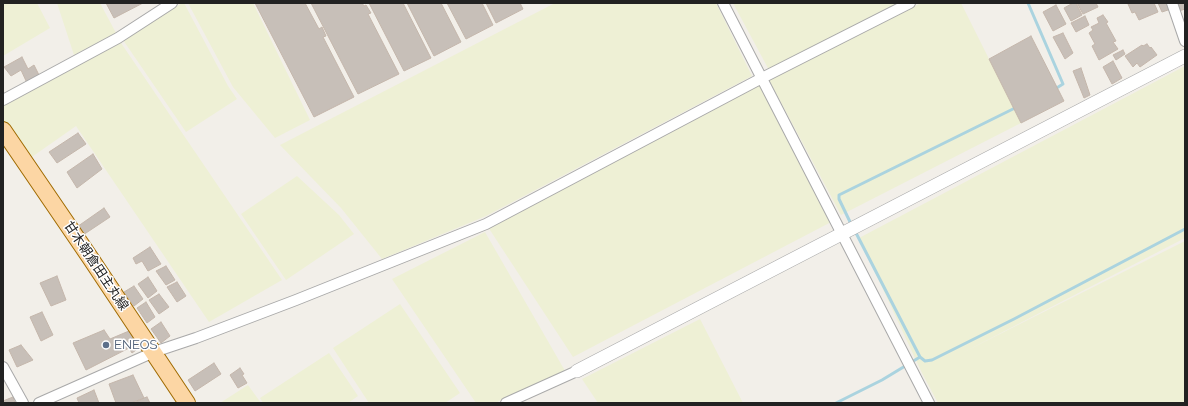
<!DOCTYPE html>
<html>
<head>
<meta charset="utf-8">
<style>
  body { margin:0 }
  #map { position:relative; width:1188px; height:406px; overflow:hidden; background:#f2efe9; font-family:Raleway,sans-serif }
  canvas { display:block }
  .frame { position:absolute; inset:0; border:4px solid #222; pointer-events:none }
</style>
</head>
<body>
<div id="map">
<canvas width="1188" height="406"></canvas>
<div class="frame"></div>
</div>
<script>
const context = document.querySelector('canvas').getContext('2d');
context.lineJoin = 'round';
function paint(path, color) {
  context.fillStyle = color;
  context.fill(path, 'evenodd');
}
function poly(rows) {
  const path = new Path2D();
  for (const r of rows) {
    path.moveTo(r[0], r[1]);
    for (let i = 2; i < r.length; i += 2) path.lineTo(r[i], r[i + 1]);
  }
  return path;
}
function strokePath(path, color, width, dash) {
  context.strokeStyle = color;
  context.lineWidth = width;
  context.lineCap = dash ? 'butt' : 'round';
  context.setLineDash(dash || []);
  context.stroke(path);
}
function label(font, color, halo, rows, align = 'center') {
  context.font = font + ' Raleway,"Noto Sans JP",sans-serif';
  context.lineWidth = 3;
  context.setLineDash([]);
  context.textBaseline = 'middle';
  context.strokeStyle = halo;
  context.fillStyle = color;
  for (const [text, x, y, turn = 0] of rows) {
    context.save();
    context.translate(x, y);
    context.rotate((+turn || 0) * Math.PI / 180);
    context.textAlign = isNaN(turn) ? turn : align;
    if (halo) context.strokeText(text, 0, 0);
    context.fillText(text, 0, 0);
    context.restore();
  }
}
paint(poly([
  [3,3,37,3,50,28,3,56],
  [57,3,100,3,116,33,74,55],
  [182,3,184,3,228,86,237,99,186,132,123,40],
  [188,3,253,3,310,120,275,138,233,87],
  [555,3,716,3,752,76,486,216,382,259,341,208,280,145],
  [733,3,899,3,769,70],
  [921,3,961,3,1021,123,841,215,769,80],
  [119,40,282,280,209,322,76,126,29,159,3,121,3,106,42,79],
  [1185,66,1185,238,962,353,1185,241,1185,403,938,403,922,373,859,238],
  [762,78,835,220,573,357,486,224],
  [297,176,339,215,354,234,286,280,241,214],
  [485,232,568,376,504,398,496,403,476,403,392,279],
  [400,304,460,393,445,403,369,403,333,348],
  [700,319,743,403,598,403,582,379],
  [329,353,358,396,348,403,263,403,260,398],
  [248,385,261,403,220,403]
]), '#eef0d5');
strokePath(poly([
  [1028,3,1063,84,1055,89],
  [852,226,839,199,839,195,1017,107],
  [855,231,920,357,925,361,932,360,1014,319,1185,229],
  [836,403,882,380,920,357]
]), '#aad3df', 3);
const building = poly([
  [106,3,143,3,114,18,106,3],
  [255,3,305,3,319,29,322,27,326,36,323,37,354,97,314,117,255,3],
  [311,3,362,3,364,6,366,5,371,13,368,14,399,74,358,94,311,3],
  [369,3,403,3,431,58,404,71,369,3],
  [407,3,441,3,461,42,434,56,407,3],
  [447,3,482,3,493,25,466,39,447,3],
  [486,3,520,3,523,9,496,23,486,3],
  [1073,3,1076,3,1082,15,1071,21,1064,8,1073,3],
  [1077,3,1096,3,1098,7,1083,14,1077,3],
  [1131,3,1154,3,1158,12,1139,20,1135,12,1132,13,1128,4,1131,3],
  [1158,3,1168,3,1171,9,1162,12,1158,3],
  [1176,3,1185,3,1185,9,1179,11,1176,3],
  [1056,5,1066,24,1053,31,1043,12,1056,5],
  [1103,15,1108,22,1106,23,1116,41,1113,42,1118,49,1099,60,1092,46,1095,44,1089,33,1093,30,1091,27,1099,23,1097,18,1103,15],
  [1085,16,1089,25,1076,32,1071,23,1085,16],
  [1063,33,1073,53,1065,59,1053,37,1063,33],
  [1031,36,1064,101,1021,123,989,59,1031,36],
  [1147,44,1150,48,1151,47,1157,55,1140,67,1137,63,1133,67,1125,56,1142,45,1143,46,1147,44],
  [1123,50,1125,54,1116,60,1113,55,1123,50],
  [22,57,28,69,34,65,39,75,27,83,21,70,11,76,4,67,22,57],
  [1113,61,1122,78,1112,84,1103,67,1113,61],
  [1081,68,1090,95,1084,98,1073,71,1081,68],
  [78,133,86,144,57,163,49,152,78,133],
  [93,154,102,169,77,188,67,172,93,154],
  [104,208,110,217,80,237,74,229,104,208],
  [150,247,161,264,148,271,142,261,136,264,133,258,150,247],
  [166,266,175,280,166,285,156,271,166,266],
  [57,276,66,300,51,306,40,283,57,276],
  [148,277,157,291,148,298,138,284,148,277],
  [177,282,186,296,177,302,167,287,177,282],
  [134,286,143,299,134,306,124,292,134,286],
  [159,294,169,307,159,314,149,300,159,294],
  [146,302,155,317,147,323,137,308,146,302],
  [42,312,53,335,41,341,30,317,42,312],
  [161,322,170,336,161,343,151,329,161,322],
  [104,330,110,339,129,331,140,347,132,353,129,348,86,370,73,343,104,330],
  [21,345,33,360,17,367,9,350,21,345],
  [214,363,221,374,195,391,188,380,214,363],
  [240,368,244,374,242,375,247,383,238,388,230,375,240,368],
  [133,375,144,398,131,403,116,403,109,384,133,375],
  [94,390,99,403,79,403,77,398,94,390],
  [13,397,15,403,3,403,3,401,13,397],
  [147,397,150,403,134,403,144,398,147,397]
]);
paint(building, '#c7bfb8');
strokePath(building, '#c4b6ab', 1);
const minor = poly([
  [723,3,929,403],
  [1172,3,1185,41],
  [3,100,118,38,172,3],
  [3,367,23,403],
  [39,403,154,352,196,338,296,300,486,224,762,78,910,3],
  [506,403,577,371]
]);
const tertiary = poly([
  [577,371,1185,56]
]);
const primary = poly([
  [3,130,91,259,187,403]
]);
strokePath(minor, '#a9a9a9', 12);
strokePath(tertiary, '#a9a9a9', 14);
strokePath(primary, '#a06b00', 18);
strokePath(minor, '#fff', 10);
strokePath(tertiary, '#fff', 13);
strokePath(primary, '#fcd6a4', 16);
for (const [x, y, r, color] of [
  [106,345,4,"#5c6f8a"]
]) {
  const dot = new Path2D();
  dot.arc(x, y, r, 0, 2 * Math.PI);
  context.fillStyle = color;
  context.fill(dot);
  strokePath(dot, '#fff', 1.5);
}
label('13px', '#222', '#fff', [
  ["甘木朝倉田主丸線",96,266,56]
]);
label('13px', '#4e5e75', '#fff', [
  ["ENEOS",114,345]
], 'left');
</script>
</body>
</html>
